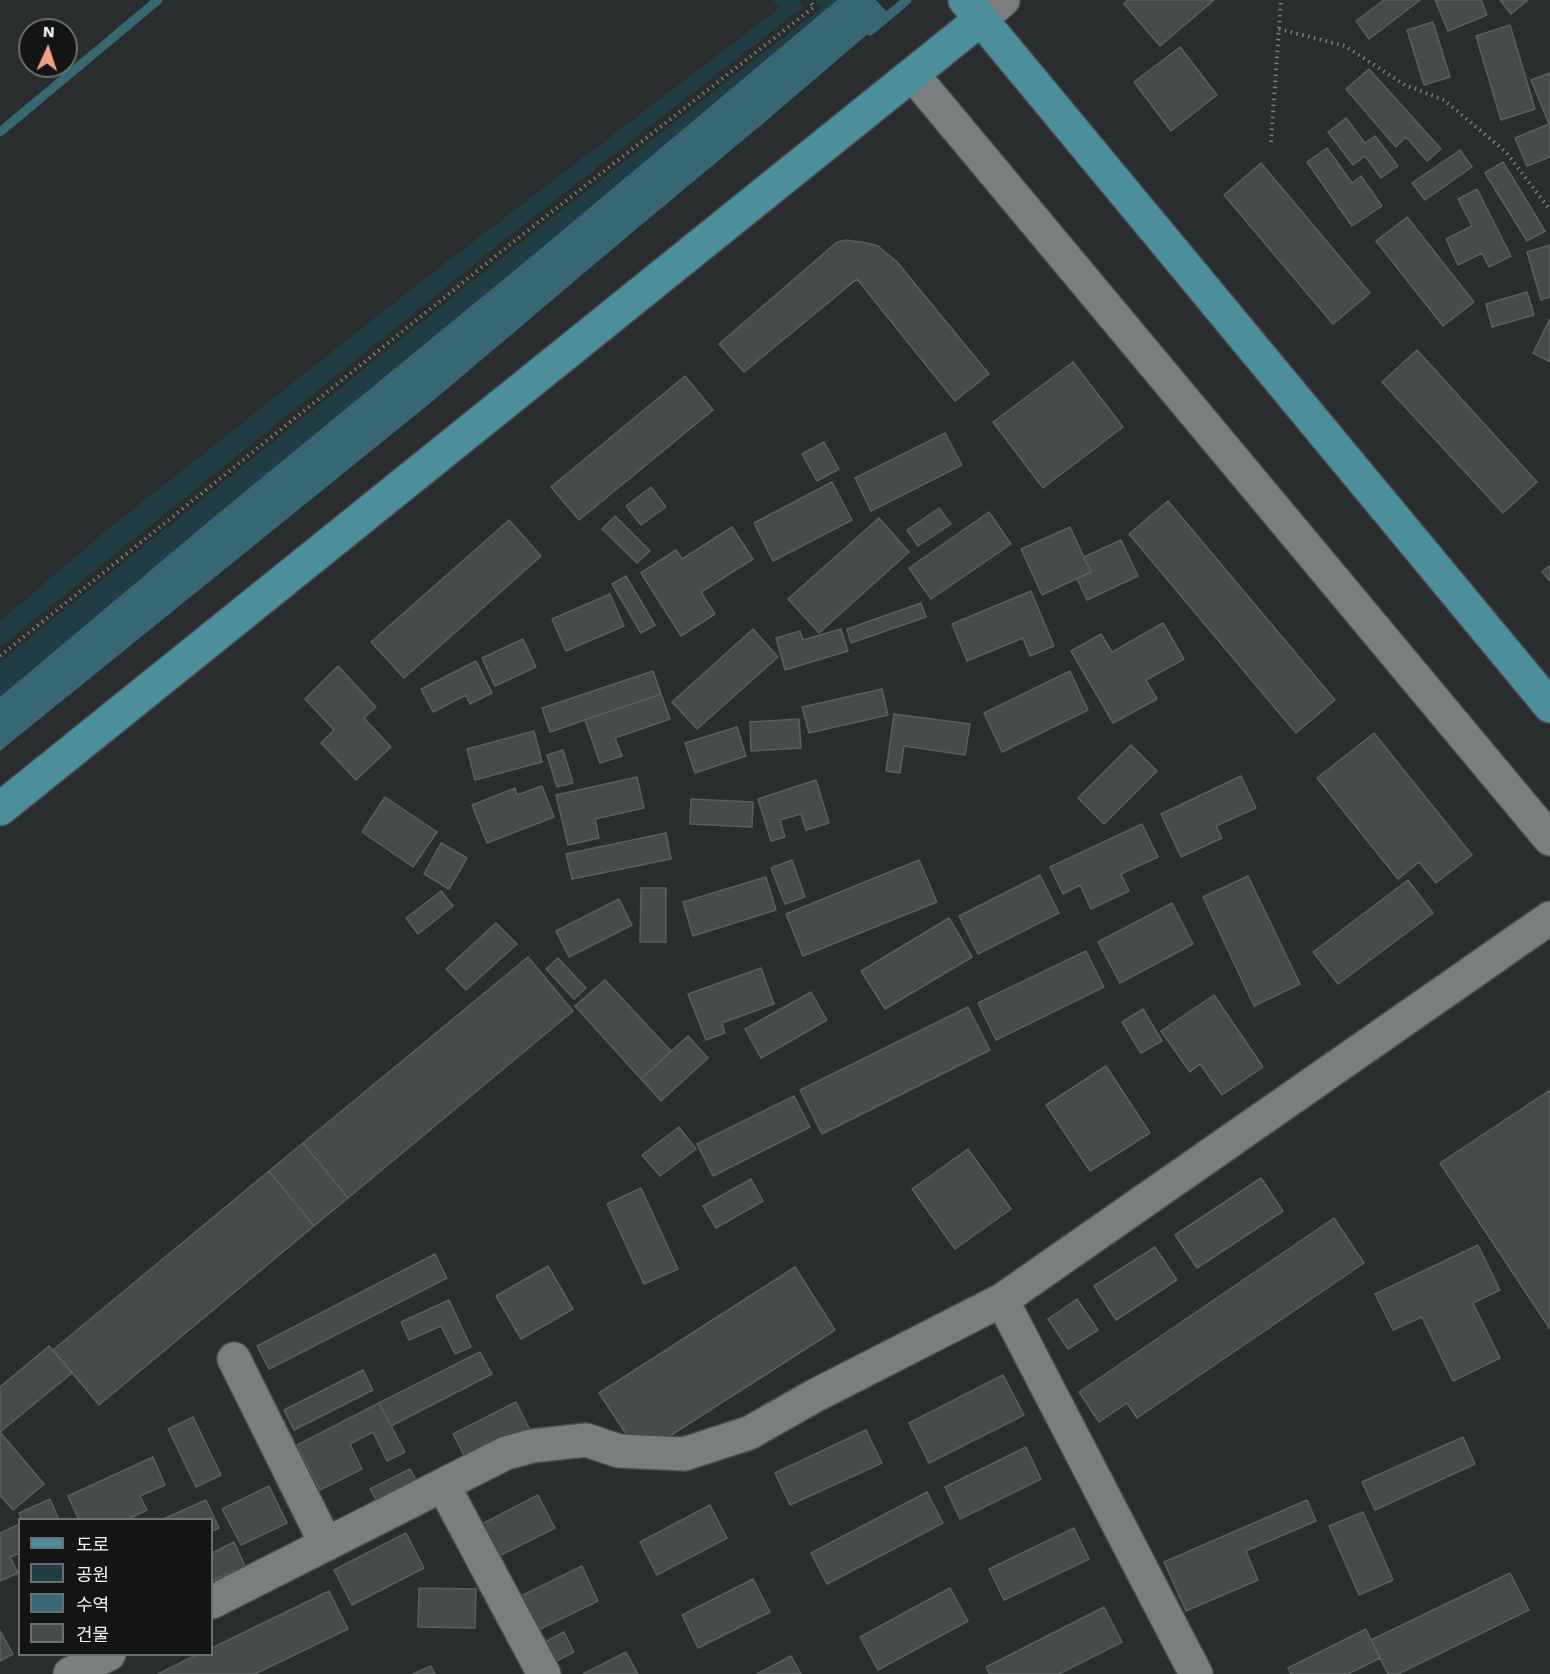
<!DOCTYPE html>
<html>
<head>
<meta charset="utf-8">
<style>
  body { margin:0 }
  #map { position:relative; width:1550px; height:1674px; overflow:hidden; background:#292d2e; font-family:"Work Sans","Noto Sans KR",sans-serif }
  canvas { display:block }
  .legend { position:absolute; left:18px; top:1518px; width:195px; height:138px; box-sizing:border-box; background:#131515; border:2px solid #6c6e6f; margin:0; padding:8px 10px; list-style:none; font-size:18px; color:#f1f4f5 }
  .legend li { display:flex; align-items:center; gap:12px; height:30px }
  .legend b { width:30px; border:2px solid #6c6e6f }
  .north { position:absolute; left:18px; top:18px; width:60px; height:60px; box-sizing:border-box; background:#131515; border:2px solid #6c6e6f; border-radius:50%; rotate:3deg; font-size:16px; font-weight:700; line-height:24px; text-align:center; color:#f1f4f5 }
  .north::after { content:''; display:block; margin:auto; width:21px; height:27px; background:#f49e87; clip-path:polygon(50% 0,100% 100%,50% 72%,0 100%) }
</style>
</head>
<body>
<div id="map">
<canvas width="1550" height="1674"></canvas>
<ul class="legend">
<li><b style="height:8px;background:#4c8e9c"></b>도로</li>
<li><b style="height:16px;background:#213d44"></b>공원</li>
<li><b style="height:16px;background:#376773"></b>수역</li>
<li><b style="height:16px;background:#474b4c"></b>건물</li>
</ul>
<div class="north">N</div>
</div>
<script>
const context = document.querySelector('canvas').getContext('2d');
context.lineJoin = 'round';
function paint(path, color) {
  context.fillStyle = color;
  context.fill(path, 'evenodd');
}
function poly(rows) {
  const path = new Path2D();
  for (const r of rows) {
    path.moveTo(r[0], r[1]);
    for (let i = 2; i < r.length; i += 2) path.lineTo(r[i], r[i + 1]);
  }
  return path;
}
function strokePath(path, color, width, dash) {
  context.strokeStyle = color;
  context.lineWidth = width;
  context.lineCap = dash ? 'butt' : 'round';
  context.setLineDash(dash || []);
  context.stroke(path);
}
paint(poly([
  [773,0,799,0,804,6,508,237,0,647,0,621,112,526,414,287,779,8],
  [815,0,837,0,538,251,214,517,0,697,0,662,515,247,821,8]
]), '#213d44');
paint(poly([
  [837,0,876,0,890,15,760,126,622,241,434,400,0,751,0,697,214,517,538,251]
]), '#376773');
strokePath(poly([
  [870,31,907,0],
  [0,132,158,0]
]), '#376773', 9);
const building = poly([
  [1128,0,1214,0,1160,46,1124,4,1128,0],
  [1384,0,1420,0,1369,39,1356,21,1384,0],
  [1435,0,1481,0,1487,15,1448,31,1435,0],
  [1500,0,1528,0,1511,14,1500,0],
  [1433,22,1450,77,1424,85,1407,30,1433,22],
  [1510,25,1535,109,1501,120,1476,36,1510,25],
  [1180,47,1217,95,1171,131,1134,82,1180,47],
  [1369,69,1441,149,1427,161,1406,137,1396,147,1346,89,1369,69],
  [1550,73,1550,157,1527,166,1515,138,1549,124,1531,80,1550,73],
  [1346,118,1365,143,1375,136,1398,166,1381,178,1365,156,1353,165,1328,132,1346,118],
  [1327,148,1352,183,1361,176,1382,206,1352,226,1307,162,1327,148],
  [1460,150,1472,167,1425,200,1412,183,1460,150],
  [1503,162,1545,231,1527,241,1485,173,1503,162],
  [1261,163,1370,293,1333,324,1224,195,1261,163],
  [1477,189,1511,256,1489,267,1482,253,1458,265,1446,239,1472,226,1458,199,1477,189],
  [1407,217,1474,302,1443,326,1376,241,1407,217],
  [846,240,867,243,878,246,897,262,989,374,955,401,857,279,744,372,719,344,837,242,846,240],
  [1550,245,1550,297,1541,300,1527,252,1550,245],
  [1527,292,1534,315,1492,327,1486,304,1527,292],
  [1550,319,1550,362,1533,353,1550,319],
  [1417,350,1537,482,1503,513,1382,382,1417,350],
  [1073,362,1123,427,1043,488,993,422,1073,362],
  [685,376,713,410,579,520,551,487,685,376],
  [945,433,962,465,871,511,855,478,945,433],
  [824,442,839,469,817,481,802,454,824,442],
  [832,482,852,520,773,561,754,523,832,482],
  [651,487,666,507,641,525,626,506,651,487],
  [1168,501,1335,700,1296,733,1129,534,1168,501],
  [939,508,951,524,918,546,907,530,939,508],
  [989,512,1011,544,931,599,909,568,989,512],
  [615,516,650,551,637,563,602,529,615,516],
  [879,518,909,552,819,633,788,599,879,518],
  [509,520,541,556,404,678,371,642,509,520],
  [732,527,753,559,701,592,715,614,681,636,641,573,676,550,682,559,732,527],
  [1070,527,1091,572,1042,595,1021,549,1070,527],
  [1121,540,1138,576,1087,600,1077,579,1091,572,1084,557,1121,540],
  [1550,565,1550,581,1542,572,1550,565],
  [626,576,655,625,641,633,612,584,626,576],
  [1031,591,1054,646,1030,656,1023,638,967,661,952,624,1031,591],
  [610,594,624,626,566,651,552,619,610,594],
  [921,603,926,617,851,643,847,629,921,603],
  [1163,623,1184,659,1146,680,1157,699,1113,723,1071,651,1101,634,1112,652,1163,623],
  [753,629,778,657,697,729,672,702,753,629],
  [841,629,848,651,785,670,776,638,800,631,803,640,841,629],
  [523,639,536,667,495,686,482,658,523,639],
  [476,661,492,693,470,704,466,695,433,712,421,689,476,661],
  [338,666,376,707,364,718,391,747,356,780,321,743,334,730,305,699,338,666],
  [653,671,661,694,550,732,542,708,653,671],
  [1070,671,1088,710,1002,752,984,713,1070,671],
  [882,689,888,715,809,733,802,707,882,689],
  [661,694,670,719,615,738,622,756,600,763,585,720,661,694],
  [894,714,970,724,965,755,904,746,900,773,886,771,894,714],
  [799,719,801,748,751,751,750,722,799,719],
  [737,727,746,756,695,773,685,743,737,727],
  [534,731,542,762,475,780,467,749,534,731],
  [1374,733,1472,855,1436,883,1419,862,1398,879,1317,778,1374,733],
  [1131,745,1157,771,1104,824,1078,798,1131,745],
  [563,750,573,783,557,787,547,755,563,750],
  [1241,776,1256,808,1216,826,1222,838,1181,857,1161,814,1241,776],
  [637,777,644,808,595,819,599,838,568,845,556,795,637,777],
  [816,780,829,823,806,830,801,814,780,820,785,837,771,841,758,799,816,780],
  [542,786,554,817,487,843,472,805,515,788,517,795,542,786],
  [385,797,437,832,413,867,362,832,385,797],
  [691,799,753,802,752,827,690,824,691,799],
  [1142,824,1158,857,1121,874,1129,891,1091,909,1080,885,1063,894,1050,867,1142,824],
  [666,833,671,859,572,879,566,854,666,833],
  [441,843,467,858,449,889,424,874,441,843],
  [792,860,805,897,785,904,771,868,792,860],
  [919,860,937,902,803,956,786,914,919,860],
  [1040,875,1059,913,978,954,959,916,1040,875],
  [1248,876,1300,984,1254,1006,1203,897,1248,876],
  [766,877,776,910,693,936,683,902,766,877],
  [1408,880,1433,913,1338,984,1313,952,1408,880],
  [641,888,666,888,666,942,640,942,641,888],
  [441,891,453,906,418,934,406,918,441,891],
  [619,899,632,925,569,957,556,931,619,899],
  [1172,903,1193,944,1120,983,1098,942,1172,903],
  [949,918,972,957,885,1009,861,971,949,918],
  [496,923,517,944,466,990,446,969,496,923],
  [1086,951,1104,987,996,1040,978,1003,1086,951],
  [528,957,573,1011,348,1198,303,1143,528,957],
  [558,958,586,988,574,999,546,969,558,958],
  [761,968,774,1004,722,1023,725,1033,706,1040,688,994,761,968],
  [605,980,671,1051,641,1079,575,1006,605,980],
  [811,992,827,1020,761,1058,745,1029,811,992],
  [1214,995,1263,1067,1222,1095,1200,1064,1190,1072,1161,1031,1214,995],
  [968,1007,990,1050,822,1134,800,1090,968,1007],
  [1143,1009,1162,1041,1141,1053,1122,1022,1143,1009],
  [688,1036,708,1058,661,1101,641,1079,688,1036],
  [1106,1066,1150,1133,1090,1171,1046,1105,1106,1066],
  [1550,1090,1550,1329,1440,1163,1550,1090],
  [794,1096,810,1127,713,1176,697,1144,794,1096],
  [679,1127,696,1149,660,1176,642,1155,679,1127],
  [303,1143,348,1198,314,1226,269,1171,303,1143],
  [968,1149,1011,1209,955,1249,912,1189,968,1149],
  [269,1171,314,1226,99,1405,53,1350,269,1171],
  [1261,1178,1283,1211,1197,1268,1175,1235,1261,1178],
  [751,1179,763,1201,716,1228,703,1206,751,1179],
  [641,1188,678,1269,644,1284,607,1204,641,1188],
  [1334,1218,1364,1263,1137,1418,1127,1403,1099,1422,1079,1392,1334,1218],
  [1478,1245,1500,1290,1473,1303,1500,1358,1453,1381,1422,1317,1393,1330,1375,1294,1478,1245],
  [1155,1247,1177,1280,1116,1320,1094,1286,1155,1247],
  [435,1254,447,1278,269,1369,257,1346,435,1254],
  [548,1266,573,1309,521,1339,496,1296,548,1266],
  [795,1267,835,1330,640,1455,599,1393,795,1267],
  [1077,1299,1098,1330,1068,1349,1048,1319,1077,1299],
  [449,1300,471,1347,455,1354,441,1326,409,1340,401,1322,449,1300],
  [49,1346,72,1373,0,1432,44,1484,13,1510,0,1495,0,1387,49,1346],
  [480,1352,492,1374,391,1426,379,1403,480,1352],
  [363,1370,373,1390,294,1430,284,1410,363,1370],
  [1003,1375,1024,1415,929,1463,909,1423,1003,1375],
  [516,1402,530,1430,468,1463,453,1434,516,1402],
  [379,1403,405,1452,387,1461,373,1432,350,1444,362,1469,320,1490,297,1445,379,1403],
  [193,1417,221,1475,196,1487,168,1429,193,1417],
  [866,1430,882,1463,790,1505,775,1473,866,1430],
  [1463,1437,1475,1464,1375,1510,1362,1482,1463,1437],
  [1026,1447,1041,1479,960,1519,945,1487,1026,1447],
  [153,1457,165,1485,140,1496,147,1510,126,1520,79,1520,68,1496,153,1457],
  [410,1469,420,1487,380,1507,370,1489,410,1469],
  [269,1486,287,1523,241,1545,222,1509,269,1486],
  [927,1492,943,1523,827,1584,811,1553,927,1492],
  [538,1495,555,1528,495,1558,478,1526,538,1495],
  [50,1499,59,1520,22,1520,19,1513,50,1499],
  [206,1500,219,1528,212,1531,212,1520,161,1520,206,1500],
  [1307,1500,1316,1521,1246,1551,1258,1580,1186,1611,1164,1562,1307,1500],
  [710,1505,727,1538,657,1575,640,1542,710,1505],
  [1363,1512,1393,1580,1359,1595,1329,1526,1363,1512],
  [20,1524,20,1553,10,1557,18,1573,0,1581,0,1533,20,1524],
  [1074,1528,1089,1559,1004,1600,989,1569,1074,1528],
  [406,1533,424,1568,352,1605,334,1570,406,1533],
  [234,1542,245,1566,212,1581,212,1553,234,1542],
  [582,1566,598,1601,536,1631,519,1597,582,1566],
  [1510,1573,1529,1610,1398,1674,1388,1674,1371,1640,1510,1573],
  [753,1579,770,1612,698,1648,682,1615,753,1579],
  [419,1588,476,1589,475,1628,418,1627,419,1588],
  [950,1588,968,1621,878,1670,860,1637,950,1588],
  [329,1591,348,1629,255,1674,158,1674,198,1654,212,1654,212,1648,329,1591],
  [1104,1607,1122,1642,1059,1674,989,1674,986,1667,1104,1607],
  [1366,1629,1380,1658,1348,1674,1291,1674,1288,1668,1366,1629],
  [0,1631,13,1654,0,1661,0,1631],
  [564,1632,574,1652,551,1664,541,1644,564,1632],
  [626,1652,638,1674,583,1674,626,1652],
  [791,1656,801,1674,757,1674,791,1656],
  [431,1666,435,1674,413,1674,431,1666]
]);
paint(building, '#474b4c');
strokePath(building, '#5b5f60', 1.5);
const minor = poly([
  [981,19,1003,0],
  [913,75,1550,839],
  [1002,1300,1196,1674],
  [234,1359,326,1544],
  [443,1485,544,1674],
  [212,1602,506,1453,532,1446,586,1440,619,1451,684,1454,749,1433,816,1395,1002,1300,1550,918],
  [70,1674,109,1654]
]);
const major = poly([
  [965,0,1550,706],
  [0,809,981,19]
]);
strokePath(minor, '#484b4c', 36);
strokePath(major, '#484b4c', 36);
strokePath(poly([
  [1279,29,1345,46,1405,85,1444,100,1506,152,1550,210],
  [1271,142,1281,0],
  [0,656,512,243,814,7,809,0]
]), '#7c7f80', 4, [1.5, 4.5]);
strokePath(minor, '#7a7e7f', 33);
strokePath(major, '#4c8e9c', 33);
</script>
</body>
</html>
